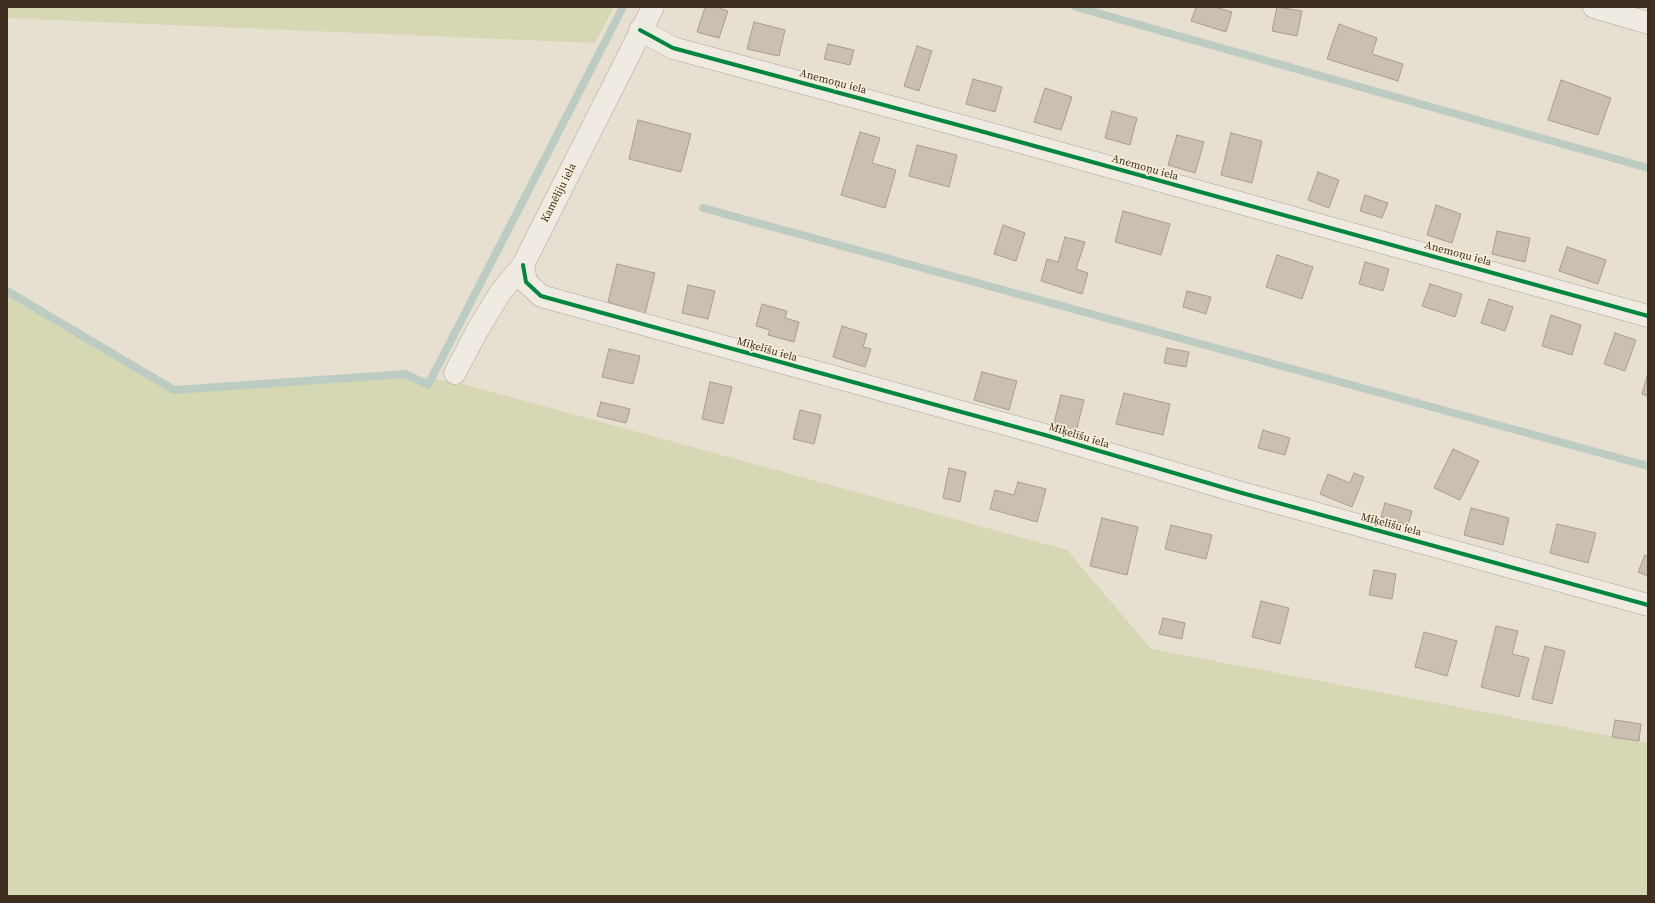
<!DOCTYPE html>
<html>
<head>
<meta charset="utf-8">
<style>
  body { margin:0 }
  #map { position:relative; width:1655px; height:903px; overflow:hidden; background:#e7e0d1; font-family:"Source Serif 4",serif }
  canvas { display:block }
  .frame { position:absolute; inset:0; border:8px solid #3d2e20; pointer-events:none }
</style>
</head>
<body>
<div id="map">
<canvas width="1655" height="903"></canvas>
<div class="frame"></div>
</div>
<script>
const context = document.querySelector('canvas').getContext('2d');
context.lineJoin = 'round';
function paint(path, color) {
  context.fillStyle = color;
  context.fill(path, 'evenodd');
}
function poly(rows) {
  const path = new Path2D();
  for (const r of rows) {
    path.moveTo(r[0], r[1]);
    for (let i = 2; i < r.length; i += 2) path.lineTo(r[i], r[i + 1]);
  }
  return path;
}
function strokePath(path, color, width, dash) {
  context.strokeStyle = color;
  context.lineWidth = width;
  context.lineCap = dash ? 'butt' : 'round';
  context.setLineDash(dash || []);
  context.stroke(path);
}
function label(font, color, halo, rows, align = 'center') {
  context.font = font + ' "Source Serif 4",serif';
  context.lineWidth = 3.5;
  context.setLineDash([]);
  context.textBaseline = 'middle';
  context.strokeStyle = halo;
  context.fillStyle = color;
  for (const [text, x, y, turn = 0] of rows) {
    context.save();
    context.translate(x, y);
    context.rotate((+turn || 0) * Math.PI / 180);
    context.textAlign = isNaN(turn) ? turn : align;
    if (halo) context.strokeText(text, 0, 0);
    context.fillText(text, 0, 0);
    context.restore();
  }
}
paint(poly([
  [7,7,614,7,595,43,7,18],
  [7,291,174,390,406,374,463,384,1067,550,1151,649,1648,743,1648,896,7,896]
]), '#d6d7b3');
strokePath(poly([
  [1076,7,1648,168],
  [703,208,1648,466],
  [7,291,174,390,406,374,428,385,623,7]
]), '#bcccc2', 8);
const building = poly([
  [705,7,717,7,728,11,719,38,697,32,705,7],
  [1196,7,1215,7,1232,12,1226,32,1191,21,1196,7],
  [1277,7,1302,11,1297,36,1272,31,1277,7],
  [754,22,785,30,779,56,747,49,754,22],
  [1339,24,1377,38,1372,54,1403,64,1398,81,1327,59,1339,24],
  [828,44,854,50,850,65,824,59,828,44],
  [917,46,932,51,919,91,904,86,917,46],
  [973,79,1002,87,995,112,966,104,973,79],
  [1561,80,1611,98,1598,135,1548,120,1561,80],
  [1045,88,1072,97,1061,130,1034,122,1045,88],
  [1112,111,1137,118,1130,145,1105,138,1112,111],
  [638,120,691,134,681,172,629,159,638,120],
  [860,132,880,138,872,163,896,170,885,208,841,195,860,132],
  [1231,133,1262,141,1252,183,1221,175,1231,133],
  [1177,135,1204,142,1195,173,1168,165,1177,135],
  [917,145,957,155,949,187,909,176,917,145],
  [1318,172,1339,180,1329,208,1308,200,1318,172],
  [1365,195,1388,203,1382,218,1360,211,1365,195],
  [1436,205,1461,214,1452,243,1427,235,1436,205],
  [1123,211,1170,224,1161,255,1115,242,1123,211],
  [1003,225,1025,233,1016,261,994,254,1003,225],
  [1497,231,1530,238,1525,262,1492,254,1497,231],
  [1065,237,1085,242,1076,269,1088,273,1082,294,1041,281,1047,259,1058,262,1065,237],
  [1567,247,1606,260,1598,284,1559,271,1567,247],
  [1277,255,1313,267,1302,299,1266,287,1277,255],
  [1365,262,1389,269,1383,291,1359,284,1365,262],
  [617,264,655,273,645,314,608,302,617,264],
  [1430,284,1462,294,1455,317,1422,306,1430,284],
  [688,285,715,291,708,319,682,313,688,285],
  [1187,291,1211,297,1206,314,1183,307,1187,291],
  [1489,299,1513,307,1505,331,1481,323,1489,299],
  [762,304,787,311,785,318,799,322,794,342,768,335,770,330,756,326,762,304],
  [1551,315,1581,325,1572,355,1542,346,1551,315],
  [842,326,867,334,863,347,871,349,865,367,833,357,842,326],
  [1615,333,1636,340,1625,371,1604,364,1615,333],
  [1167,348,1189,352,1186,367,1164,363,1167,348],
  [609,349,640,356,633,384,602,377,609,349],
  [982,372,1017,381,1009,410,974,400,982,372],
  [1648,373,1648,396,1642,394,1648,373],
  [710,382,732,387,723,424,702,419,710,382],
  [1124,393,1170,404,1163,435,1116,424,1124,393],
  [1061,395,1084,400,1076,432,1053,427,1061,395],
  [601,402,630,409,626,423,597,416,601,402],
  [800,410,821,415,814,444,793,439,800,410],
  [1263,430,1290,438,1285,455,1258,448,1263,430],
  [1453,449,1479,461,1460,500,1434,488,1453,449],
  [949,468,966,472,960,502,943,498,949,468],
  [1354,473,1364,477,1352,507,1320,494,1328,474,1350,483,1354,473],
  [1018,482,1046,489,1037,522,990,509,995,490,1014,495,1018,482],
  [1385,503,1412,511,1408,525,1381,517,1385,503],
  [1471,508,1509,518,1503,545,1464,535,1471,508],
  [1102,518,1138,527,1127,575,1090,566,1102,518],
  [1557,524,1596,533,1588,563,1550,553,1557,524],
  [1171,525,1212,535,1206,559,1165,549,1171,525],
  [1645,555,1648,556,1648,576,1638,572,1645,555],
  [1374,570,1396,574,1392,599,1369,595,1374,570],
  [1261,601,1289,608,1280,644,1252,637,1261,601],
  [1163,618,1185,623,1182,639,1159,634,1163,618],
  [1496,626,1518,631,1512,654,1529,658,1519,697,1481,687,1496,626],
  [1424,632,1457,641,1447,676,1415,667,1424,632],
  [1545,646,1565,651,1552,704,1532,699,1545,646],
  [1615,720,1641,724,1639,741,1612,737,1615,720]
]);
paint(building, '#cbbfb2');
strokePath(building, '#a89c90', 1);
const minor = poly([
  [1594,7,1648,23],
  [640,30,673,48,984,132,1648,316],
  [523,265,526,282,541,296,1045,435,1242,493,1648,605],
  [455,373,477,331,500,293,523,265,653,7]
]);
strokePath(minor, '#ada599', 23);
strokePath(minor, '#efebe3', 22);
strokePath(poly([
  [640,30,673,48,984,132,1648,316],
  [523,265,526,282,541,296,1045,435,1242,493,1648,605]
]), '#00873e', 4);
label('11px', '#3d2e20', '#f7eed8', [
  ["Anemoņu iela",833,82,15],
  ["Anemoņu iela",1145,168,16],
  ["Kamēliju iela",559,193,-63],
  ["Anemoņu iela",1458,254,15],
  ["Miķelīšu iela",767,350,16],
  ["Miķelīšu iela",1079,436,17],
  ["Miķelīšu iela",1391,525,15]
]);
</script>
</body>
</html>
